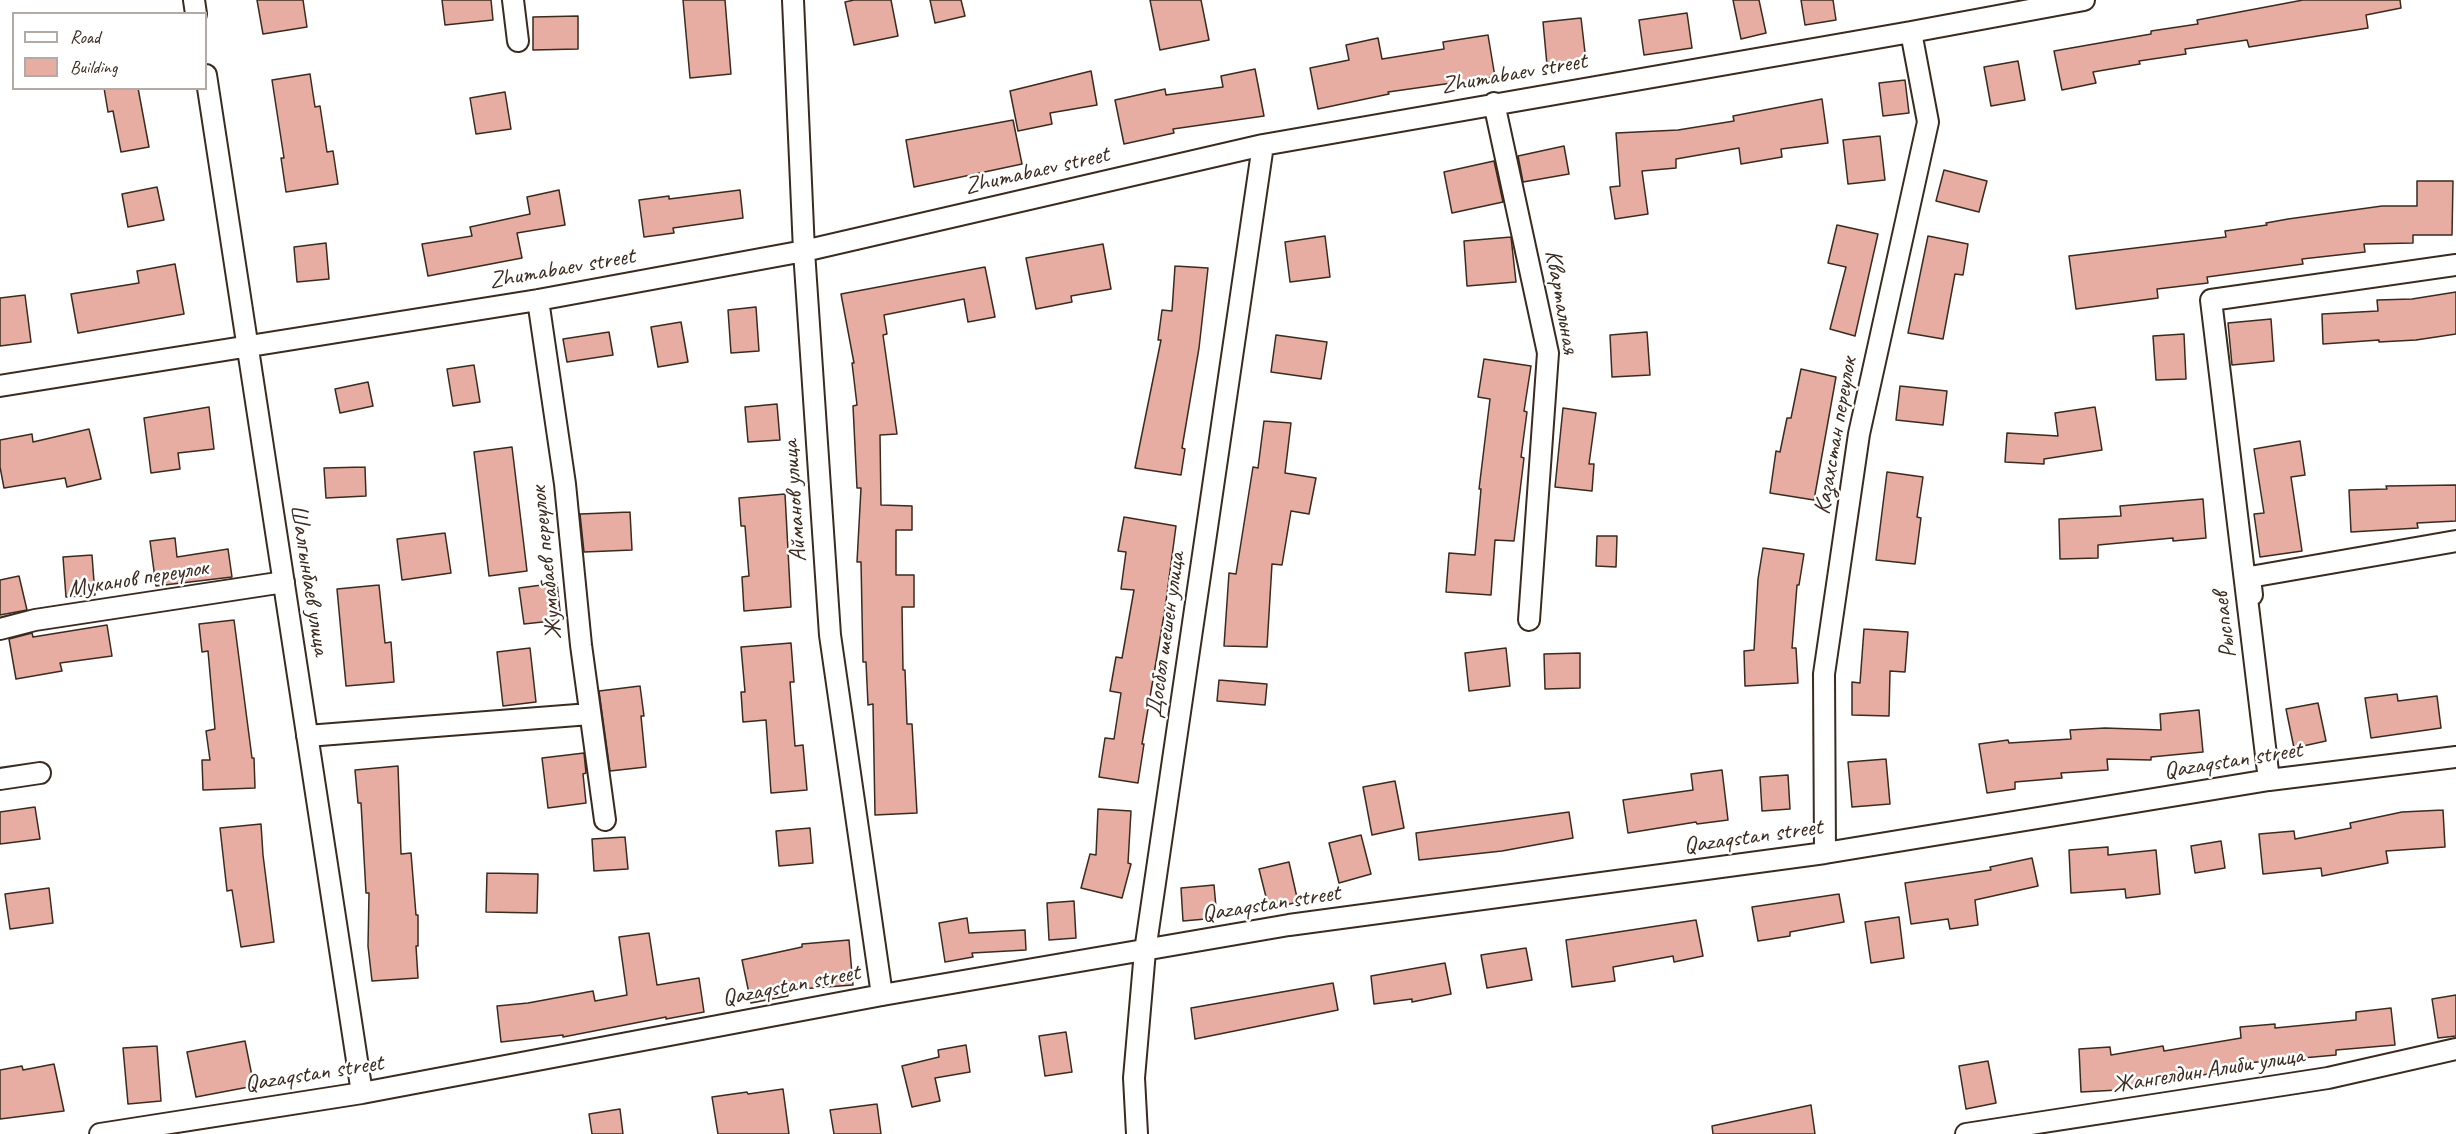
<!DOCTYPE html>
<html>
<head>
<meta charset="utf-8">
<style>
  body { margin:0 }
  #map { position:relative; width:2456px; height:1134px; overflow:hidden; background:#fff; font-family:Caveat,sans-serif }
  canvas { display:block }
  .legend { position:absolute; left:12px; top:12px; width:195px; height:78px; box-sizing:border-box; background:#fff; border:2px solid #b1aaa5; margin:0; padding:8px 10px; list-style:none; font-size:18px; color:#3b2a1e }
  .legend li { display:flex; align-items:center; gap:12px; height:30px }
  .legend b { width:30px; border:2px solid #b1aaa5 }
</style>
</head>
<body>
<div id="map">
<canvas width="2456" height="1134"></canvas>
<ul class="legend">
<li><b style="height:8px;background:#fff"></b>Road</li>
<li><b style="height:16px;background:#e7ada2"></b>Building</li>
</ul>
</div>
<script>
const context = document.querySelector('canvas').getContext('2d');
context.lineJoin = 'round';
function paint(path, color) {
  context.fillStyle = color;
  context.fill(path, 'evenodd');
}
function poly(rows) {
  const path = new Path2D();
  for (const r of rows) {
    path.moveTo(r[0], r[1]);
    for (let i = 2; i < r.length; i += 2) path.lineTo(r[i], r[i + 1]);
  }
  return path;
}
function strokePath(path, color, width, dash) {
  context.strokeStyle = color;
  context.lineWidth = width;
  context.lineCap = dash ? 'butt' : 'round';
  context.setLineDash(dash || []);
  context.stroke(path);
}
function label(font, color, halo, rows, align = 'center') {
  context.font = font + ' Caveat,sans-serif';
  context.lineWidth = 5;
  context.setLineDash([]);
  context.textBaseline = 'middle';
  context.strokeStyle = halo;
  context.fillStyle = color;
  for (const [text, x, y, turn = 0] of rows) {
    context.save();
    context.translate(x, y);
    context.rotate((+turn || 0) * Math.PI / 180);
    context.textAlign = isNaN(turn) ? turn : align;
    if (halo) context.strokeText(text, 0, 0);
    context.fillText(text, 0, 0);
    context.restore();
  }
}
const building = poly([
  [257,0,303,0,307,27,263,34,257,0],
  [442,0,491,0,493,20,445,25,442,0],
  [683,0,725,0,731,74,690,78,683,0],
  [854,0,891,0,898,36,854,45,845,2,854,0],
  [930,0,961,0,965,16,935,23,930,0],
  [1150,0,1201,0,1209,40,1160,50,1150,0],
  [1733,0,1759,0,1766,33,1741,39,1733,0],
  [1801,0,1833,0,1836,20,1805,25,1801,0],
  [2303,0,2400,0,2401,8,2366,15,2368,28,2249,47,2247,40,2185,49,2186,54,2139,61,2140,64,2093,72,2096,83,2062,90,2054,51,2151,34,2151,31,2198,24,2197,20,2303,0],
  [1687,13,1692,48,1644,55,1639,20,1687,13],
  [578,16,578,49,533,50,533,17,578,16],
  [1581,18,1586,61,1547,65,1543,22,1581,18],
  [1488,35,1495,77,1388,92,1389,94,1318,109,1310,68,1349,60,1346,45,1378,38,1382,59,1444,49,1443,42,1488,35],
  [2018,61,2025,100,1991,106,1984,67,2018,61],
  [1255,69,1264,116,1173,129,1174,133,1124,144,1115,100,1165,89,1166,95,1223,87,1221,76,1255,69],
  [1091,71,1097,105,1050,113,1052,124,1018,131,1010,91,1091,71],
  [310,74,315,107,320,106,327,152,333,151,338,184,286,192,281,158,284,158,272,80,310,74],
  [1905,80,1909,113,1883,116,1879,83,1905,80],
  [104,88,138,88,149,147,121,152,113,111,108,112,104,88],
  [505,92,511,129,476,134,470,98,505,92],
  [1822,99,1828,143,1781,149,1782,157,1741,164,1739,148,1676,159,1676,168,1642,171,1648,214,1615,219,1610,187,1620,186,1616,133,1678,130,1734,121,1733,116,1822,99],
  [1013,120,1022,164,914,187,906,140,1013,120],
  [1880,136,1885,180,1848,184,1843,140,1880,136],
  [1564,146,1569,174,1523,182,1518,156,1564,146],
  [1494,161,1503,202,1452,213,1444,172,1494,161],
  [1944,170,1987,181,1979,212,1936,201,1944,170],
  [2417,181,2453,181,2452,235,2413,235,2413,243,2364,244,2365,252,2302,259,2303,264,2207,277,2208,283,2157,289,2158,298,2076,309,2069,256,2226,237,2225,231,2267,225,2266,223,2288,219,2382,206,2417,206,2417,181],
  [157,187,164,220,128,227,122,194,157,187],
  [559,190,565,225,517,233,522,258,428,276,422,244,472,236,470,227,530,214,527,197,559,190],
  [740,190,743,218,673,228,674,233,644,237,639,200,669,196,669,199,740,190],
  [1837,225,1878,234,1855,336,1830,329,1846,267,1828,263,1837,225],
  [1325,236,1330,277,1290,282,1285,242,1325,236],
  [1928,236,1968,244,1963,275,1955,274,1943,339,1908,333,1928,236],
  [1511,237,1516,282,1467,286,1464,241,1511,237],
  [326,243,329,279,297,282,294,247,326,243],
  [1103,244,1111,289,1071,296,1072,302,1036,309,1026,258,1103,244],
  [175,264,184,314,78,333,71,294,139,283,137,271,175,264],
  [1175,266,1208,268,1199,348,1182,448,1185,449,1181,475,1135,468,1161,340,1158,340,1162,310,1172,311,1175,266],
  [985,267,995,317,968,322,964,299,884,315,887,334,883,335,897,434,880,435,881,505,912,506,912,530,896,530,896,575,914,575,914,607,902,607,903,670,905,670,907,724,912,724,917,813,875,815,873,704,868,705,866,662,863,662,861,562,857,562,861,488,857,488,853,406,857,405,852,363,854,363,841,294,985,267],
  [2456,292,2456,334,2416,340,2379,342,2379,340,2323,344,2322,314,2378,311,2377,300,2412,299,2456,292],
  [25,295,31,342,0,346,0,298,25,295],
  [756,307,759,351,731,353,728,310,756,307],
  [2271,319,2274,361,2232,365,2228,323,2271,319],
  [681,322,688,362,658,367,651,327,681,322],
  [609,332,613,355,567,362,563,339,609,332],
  [1647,332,1650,375,1612,377,1610,335,1647,332],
  [2184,334,2186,379,2156,380,2153,336,2184,334],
  [1276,335,1327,342,1321,379,1271,372,1276,335],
  [1484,359,1531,366,1524,411,1527,412,1521,457,1524,458,1514,541,1495,540,1491,595,1446,592,1449,553,1475,555,1481,489,1479,489,1490,399,1478,397,1484,359],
  [474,365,480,402,453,406,447,369,474,365],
  [1801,369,1836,377,1814,500,1770,493,1776,451,1780,452,1787,418,1791,418,1801,369],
  [368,382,373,406,340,413,335,389,368,382],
  [1900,386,1947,391,1943,425,1896,420,1900,386],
  [777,404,780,440,748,442,745,407,777,404],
  [209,407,214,449,178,453,180,469,151,473,144,418,209,407],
  [2095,407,2102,450,2044,459,2044,464,2005,462,2007,433,2058,436,2055,413,2095,407],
  [1563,408,1596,413,1589,464,1594,464,1592,491,1555,487,1563,408],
  [1264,421,1291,423,1285,473,1316,478,1309,514,1291,511,1282,565,1272,564,1267,647,1224,646,1229,573,1236,574,1253,467,1258,468,1264,421],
  [89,429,101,479,67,487,65,478,4,488,0,467,0,440,32,434,33,442,89,429],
  [2300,441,2305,475,2291,477,2302,551,2260,557,2254,514,2264,513,2254,449,2300,441],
  [512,447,527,571,489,576,474,452,512,447],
  [365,467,366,496,326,498,324,468,365,467],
  [1887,472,1923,477,1917,517,1921,518,1915,564,1876,560,1887,472],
  [2456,485,2456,521,2417,523,2418,528,2351,532,2349,490,2387,489,2386,486,2456,485],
  [785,494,791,607,744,611,742,577,749,576,745,526,741,526,739,498,785,494],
  [2203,499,2206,538,2173,541,2173,538,2098,545,2098,558,2060,559,2059,519,2121,516,2120,506,2203,499],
  [630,512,632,550,584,552,580,514,630,512],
  [1124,517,1176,526,1165,609,1142,744,1144,744,1138,783,1099,777,1105,738,1114,739,1121,693,1110,691,1116,657,1122,658,1134,590,1121,589,1126,552,1118,551,1124,517],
  [445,533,451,573,402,580,397,539,445,533],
  [1597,536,1617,536,1616,567,1596,566,1597,536],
  [175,538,177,557,228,549,232,577,156,586,150,541,175,538],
  [1763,548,1804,554,1799,585,1797,585,1792,648,1796,648,1798,683,1745,686,1744,651,1754,650,1758,579,1763,548],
  [92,555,95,595,66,597,63,557,92,555],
  [19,576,27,610,0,615,0,580,19,576],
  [557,583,561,620,524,624,519,588,557,583],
  [379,585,385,643,391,642,394,682,346,686,337,589,379,585],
  [234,620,252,758,254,758,255,788,203,790,202,760,210,760,206,731,215,729,208,651,202,652,199,624,234,620],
  [107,625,112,656,60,663,62,671,16,679,9,639,32,633,33,637,107,625],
  [1864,629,1908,632,1905,672,1890,671,1889,716,1852,715,1852,682,1860,683,1864,629],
  [791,643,794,682,790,682,795,746,803,745,807,790,771,793,766,720,743,722,741,692,745,692,741,647,791,643],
  [530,648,536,702,503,706,497,652,530,648],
  [1506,648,1510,686,1469,691,1465,653,1506,648],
  [1580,653,1580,688,1545,689,1544,654,1580,653],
  [1219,680,1267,684,1265,705,1217,701,1219,680],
  [640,686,644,716,641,716,646,767,610,771,599,691,640,686],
  [2397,694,2398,701,2437,696,2441,728,2371,738,2365,698,2397,694],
  [2318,703,2326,741,2294,748,2286,709,2318,703],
  [2199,710,2203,752,2151,757,2151,760,2107,759,2108,770,2061,773,2062,778,2015,782,2015,789,1987,793,1979,744,2008,740,2009,743,2071,739,2070,730,2105,728,2161,730,2160,714,2199,710],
  [584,753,586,773,583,774,586,803,548,808,542,758,584,753],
  [1886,759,1890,804,1852,807,1848,762,1886,759],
  [398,766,401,854,411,853,416,915,418,915,418,946,416,946,418,978,372,981,368,946,369,893,366,893,361,803,358,803,355,770,398,766],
  [1722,770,1728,820,1697,824,1696,822,1628,833,1623,800,1693,790,1691,774,1722,770],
  [1788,775,1790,809,1762,811,1760,777,1788,775],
  [1395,781,1404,828,1372,835,1363,787,1395,781],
  [35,807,40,839,0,844,0,812,35,807],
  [1098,809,1131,811,1128,863,1131,864,1122,898,1081,888,1090,854,1096,855,1098,809],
  [2443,810,2445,847,2386,851,2388,863,2322,876,2321,868,2263,874,2259,834,2294,831,2295,839,2351,828,2350,823,2402,812,2443,810],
  [1569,812,1573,838,1502,851,1419,860,1416,833,1569,812],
  [261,824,263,855,274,942,241,947,232,890,227,891,220,828,261,824],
  [810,828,813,863,779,866,776,831,810,828],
  [1361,835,1371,874,1339,883,1329,843,1361,835],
  [625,837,628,869,594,871,592,839,625,837],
  [2221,841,2225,868,2195,873,2191,846,2221,841],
  [2108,847,2108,855,2156,850,2160,894,2126,898,2125,889,2071,893,2069,850,2108,847],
  [2032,858,2038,886,1975,900,1978,925,1950,929,1948,919,1911,924,1905,883,1991,870,1990,867,2032,858],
  [1289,862,1298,902,1269,909,1259,869,1289,862],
  [487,873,538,874,537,913,486,912,487,873],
  [1214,885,1217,918,1183,921,1181,888,1214,885],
  [49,888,53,923,10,929,5,894,49,888],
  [1839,894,1844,922,1790,932,1790,936,1758,941,1752,907,1839,894],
  [1074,901,1076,938,1049,940,1047,903,1074,901],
  [1899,917,1904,958,1871,963,1865,922,1899,917],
  [967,918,969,933,1025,930,1026,950,972,953,973,957,945,962,939,923,967,918],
  [1696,920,1703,956,1674,962,1673,956,1613,967,1615,981,1572,987,1566,940,1696,920],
  [649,933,657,985,699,978,704,1012,666,1019,666,1017,563,1037,563,1035,501,1042,497,1006,528,1003,593,991,595,1001,627,995,619,937,649,933],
  [849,940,853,985,787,990,788,996,751,1003,742,960,802,947,802,944,849,940],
  [1526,948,1532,980,1487,988,1481,955,1526,948],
  [1445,963,1451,994,1412,1002,1412,999,1374,1004,1371,976,1445,963],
  [1333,983,1338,1010,1195,1039,1191,1008,1333,983],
  [2456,995,2456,1036,2438,1038,2432,999,2456,995],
  [2391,1008,2395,1045,2336,1050,2336,1055,2224,1065,2225,1071,2118,1090,2081,1092,2079,1049,2110,1047,2111,1055,2163,1046,2164,1051,2241,1038,2240,1027,2275,1024,2275,1028,2356,1020,2356,1012,2391,1008],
  [1066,1032,1072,1072,1045,1076,1039,1036,1066,1032],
  [245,1041,254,1086,196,1097,187,1052,245,1041],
  [966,1045,970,1072,935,1078,940,1101,912,1107,902,1066,939,1057,938,1050,966,1045],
  [157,1046,161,1101,128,1104,123,1048,157,1046],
  [1988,1061,1996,1103,1966,1109,1959,1066,1988,1061],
  [54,1064,64,1111,0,1119,0,1070,22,1066,23,1070,54,1064],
  [783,1089,789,1134,718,1134,712,1097,747,1092,748,1094,783,1089],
  [877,1104,881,1134,834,1134,830,1110,877,1104],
  [1811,1105,1815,1134,1713,1134,1712,1126,1811,1105],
  [620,1109,623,1134,592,1134,589,1114,620,1109]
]);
paint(building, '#e7ada2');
strokePath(building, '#3b2a1e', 1.5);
const minor = poly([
  [194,0,196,14],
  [513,0,518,41],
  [793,0,804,251,830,635,882,995],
  [206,75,362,1093],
  [1494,103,1548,353,1529,620],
  [538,300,565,484,581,645,605,820],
  [0,386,538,300,804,251,1263,145,1911,32,2084,0],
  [2252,595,2250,577,2456,541],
  [0,629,35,620,284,582],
  [307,736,590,714],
  [0,779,40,773],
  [2269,780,2211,300,2456,265],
  [1825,853,1824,674,1859,434,1928,122,1911,32],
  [100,1134,362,1093,882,995,1289,925,1825,853,2269,780,2456,757],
  [1137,1134,1134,1078,1145,951,1263,145],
  [1966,1134,2328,1078,2456,1049]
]);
strokePath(minor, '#3b2a1e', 24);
strokePath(minor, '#fff', 20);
label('24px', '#3b2a1e', '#fff', [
  ["Zhumabaev street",1514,74,-10],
  ["Zhumabaev street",1037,171,-13],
  ["Zhumabaev street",562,269,-10],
  ["Квартальная",1561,302,80],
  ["Казахстан переулок",1836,436,-80],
  ["Айманов улица",795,501,-94],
  ["Жумабаев переулок",547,563,-96],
  ["Муканов переулок",138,579,-9],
  ["Шалгынбаев улица",309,580,81],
  ["Рыспаев",2225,625,-97],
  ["Досбол шешен улица",1166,635,-82],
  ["Qazaqstan street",2233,761,-9],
  ["Qazaqstan street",1753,837,-8],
  ["Qazaqstan street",1271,904,-9],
  ["Qazaqstan street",791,986,-11],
  ["Жангелдин Алиби улица",2208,1071,-9],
  ["Qazaqstan street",314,1074,-9]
]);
</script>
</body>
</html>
